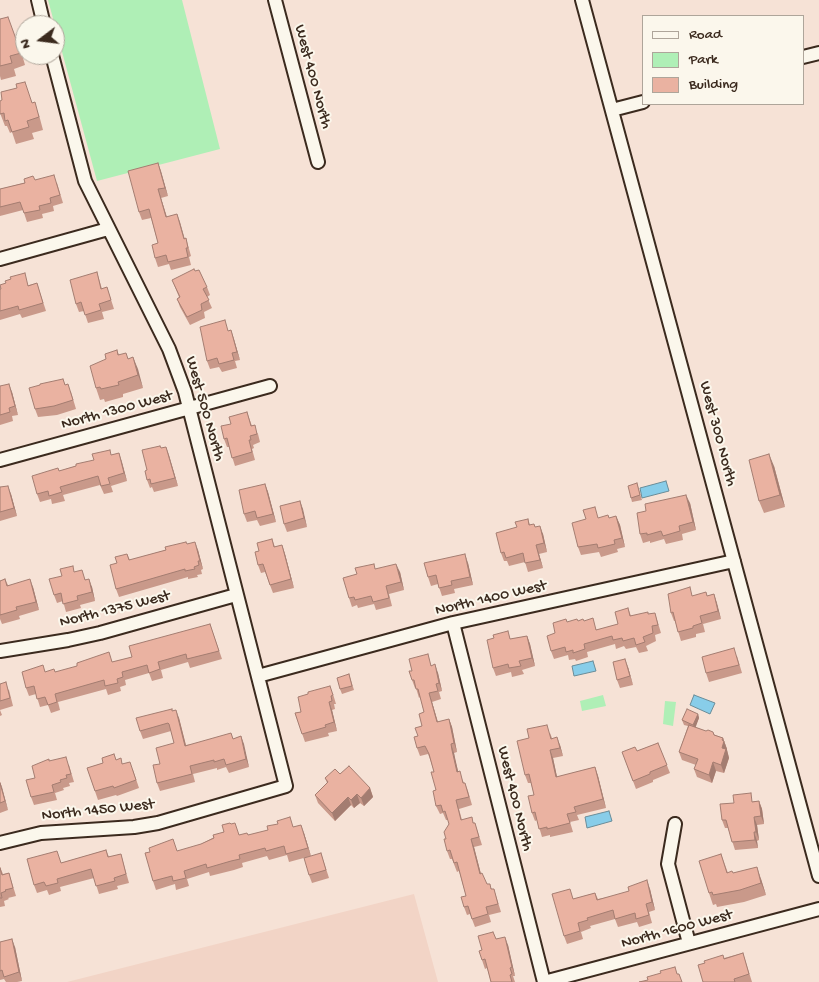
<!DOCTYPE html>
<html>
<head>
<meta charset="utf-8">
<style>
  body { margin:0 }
  #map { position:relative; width:819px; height:982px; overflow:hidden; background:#f6e2d6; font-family:"Gochi Hand",sans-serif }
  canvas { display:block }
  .legend { position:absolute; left:642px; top:15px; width:162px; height:90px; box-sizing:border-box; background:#fbf7ec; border:1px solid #aea59a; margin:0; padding:6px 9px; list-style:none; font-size:15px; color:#3b2a1e }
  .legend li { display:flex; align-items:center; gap:10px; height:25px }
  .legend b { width:25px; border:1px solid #aea59a }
  .north { position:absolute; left:15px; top:15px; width:50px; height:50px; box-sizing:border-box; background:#fbf7ec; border:1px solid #aea59a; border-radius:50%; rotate:255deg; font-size:14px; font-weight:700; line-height:20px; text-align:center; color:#3b2a1e }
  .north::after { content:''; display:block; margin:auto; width:18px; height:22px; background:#3b2a1e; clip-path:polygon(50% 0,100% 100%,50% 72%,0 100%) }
</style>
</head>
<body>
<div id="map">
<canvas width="819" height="982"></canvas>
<ul class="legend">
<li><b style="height:6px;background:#fbf7ec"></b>Road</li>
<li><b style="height:14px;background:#afefb6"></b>Park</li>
<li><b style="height:14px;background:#eab2a1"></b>Building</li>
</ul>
<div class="north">N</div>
</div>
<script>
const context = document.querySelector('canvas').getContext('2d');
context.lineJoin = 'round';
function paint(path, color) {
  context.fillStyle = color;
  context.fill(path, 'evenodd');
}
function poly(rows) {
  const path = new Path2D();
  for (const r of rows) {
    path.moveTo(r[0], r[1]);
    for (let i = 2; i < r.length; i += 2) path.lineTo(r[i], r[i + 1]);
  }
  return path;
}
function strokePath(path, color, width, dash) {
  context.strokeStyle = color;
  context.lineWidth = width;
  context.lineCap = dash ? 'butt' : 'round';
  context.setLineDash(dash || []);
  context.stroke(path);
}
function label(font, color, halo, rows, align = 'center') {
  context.font = font + ' "Gochi Hand",sans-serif';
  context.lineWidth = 4;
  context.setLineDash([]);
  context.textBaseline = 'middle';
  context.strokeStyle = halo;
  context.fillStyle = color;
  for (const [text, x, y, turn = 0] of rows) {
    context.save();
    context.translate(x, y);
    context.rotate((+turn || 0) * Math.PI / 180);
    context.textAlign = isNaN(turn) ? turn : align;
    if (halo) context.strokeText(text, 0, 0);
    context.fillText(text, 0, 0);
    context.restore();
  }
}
paint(poly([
  [414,894,438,982,67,982]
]), '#f2d4c6');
paint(poly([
  [48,0,182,0,220,149,97,181],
  [603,695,606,706,582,711,580,701],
  [665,701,676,702,673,726,663,724]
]), '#afefb6');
const water = poly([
  [666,481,669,491,642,498,640,488,666,481],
  [593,661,596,671,574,676,572,666,593,661],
  [694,695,715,703,710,714,690,705,694,695],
  [609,811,612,821,587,828,585,817,609,811]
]);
paint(water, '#88cde9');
strokePath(water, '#698c98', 1);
const minor = poly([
  [38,0,44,25],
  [275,0,318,162],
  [582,0,819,876],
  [803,57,819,53],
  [612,110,643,102],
  [0,259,108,229],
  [0,460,270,386],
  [453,623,544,982],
  [0,651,68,640,100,633,236,595],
  [258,676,453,623,734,561],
  [675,824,668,864,689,943],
  [0,843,41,833,134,827,158,823,286,786,185,392,169,349,85,181,52,55],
  [544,982,819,909]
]);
strokePath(minor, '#3b2a1e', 16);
strokePath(minor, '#fbf7ec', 12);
paint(poly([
  [0,19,16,39,17,38,21,51,25,65,14,69,16,76,1,80,0,76],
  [32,103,39,115,43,130,32,133,34,139,16,144,12,132,10,133,7,126,5,126,0,113],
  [158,163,168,196,161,198,167,217,177,214,184,239,186,238,191,256,189,257,191,265,171,270,169,264,158,267,155,258,158,243,151,218,142,220,139,212],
  [35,180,57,183,63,203,53,206,54,211,42,214,43,218,27,222,23,210,0,216,0,189],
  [97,272,102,289,107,287,114,309,102,312,104,319,88,323,84,311,79,312,76,304],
  [172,280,207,287,210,295,207,297,212,308,204,312,205,318,190,325,180,307,177,299,179,297],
  [37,283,46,311,22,318,20,314,0,320,0,289,29,285],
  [231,330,240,360,235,361,237,368,222,372,219,367,210,369,207,361,229,331],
  [117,350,119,355,129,359,133,357,143,388,123,394,123,397,105,402,104,399,100,400,96,388,106,359],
  [63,379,65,385,71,392,76,409,57,415,38,417,35,409],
  [0,386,12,392,18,415,12,416,13,421,0,425],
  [247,412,252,426,258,434,260,442,253,445,254,448,252,449,255,460,235,466,229,447,227,447,224,439,231,424],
  [166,447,178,486,154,492,152,487,150,488,147,480,147,470,161,448],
  [119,453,127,481,111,486,113,492,104,494,100,485,63,495,65,501,52,504,51,499,40,502,37,494,59,471],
  [774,466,785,507,764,513,759,501],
  [637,483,642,500,632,502,631,498],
  [265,484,268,492,276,522,260,526,257,520,247,522,244,514],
  [0,487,11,494,17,516,0,521],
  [300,501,307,527,287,532,284,524],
  [690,503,696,530,682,534,683,540,666,544,664,539,650,543,650,541,643,543,640,534],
  [616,516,620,525,625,547,617,549,618,552,601,557,599,552,581,555,578,547,599,518,609,518],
  [528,519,530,525,535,527,543,534,547,552,539,554,543,568,528,572,525,562,509,566,507,561,504,561,501,553,517,527],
  [272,539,275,547,282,545,285,554,294,588,273,593,265,572,261,573,258,565,259,551],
  [187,544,198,550,203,569,201,570,202,574,197,575,198,577,188,579,188,577,119,597,116,589,117,563,127,554,130,560],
  [468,563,473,585,454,589,455,593,442,596,438,584,431,586,428,577],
  [376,569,400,572,404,590,389,594,392,606,376,610,374,604,358,608,357,605,352,607,349,598],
  [75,572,86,580,92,587,95,601,80,605,81,608,66,612,63,601,57,603,54,595],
  [5,579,8,585,33,587,39,610,19,616,20,619,2,624,0,619,0,581],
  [714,594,721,619,703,624,705,632,696,634,696,637,681,641,675,621,674,621,671,613,693,596,707,596],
  [628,608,631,616,649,614,655,613,661,633,655,635,656,641,646,646,648,651,639,653,636,647,626,649,624,646,616,649,615,644,587,652,588,657,576,661,575,659,569,660,568,655,554,659,551,651,555,633,567,622,584,621,597,630,618,624],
  [210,624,222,659,190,668,188,662,161,670,163,678,152,681,149,673,125,680,126,685,120,687,121,691,108,695,106,689,58,702,60,710,51,713,48,705,40,707,36,694,29,696,26,688,46,672,55,672,113,662,132,657],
  [527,636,530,644,535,666,522,670,524,674,512,677,511,672,496,676,493,668,511,639],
  [737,656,742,673,709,682,706,673],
  [431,665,438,673,442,691,439,692,441,699,432,702,438,722,449,719,452,727,457,752,454,753,455,759,458,771,464,783,465,783,468,791,472,805,459,809,462,820,475,823,482,845,474,847,481,874,487,884,492,889,494,889,501,912,489,915,491,922,475,927,470,914,467,915,464,907,466,896,459,871,457,872,452,859,450,859,447,851,446,839,449,824,448,820,446,820,443,813,440,814,436,806,436,790,434,772,430,759,428,754,420,756,417,748,418,736,422,726,424,712,420,697,419,698,416,688,415,688,412,680,412,671],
  [628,667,633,685,620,688,617,680],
  [349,674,354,690,342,694,340,689],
  [0,684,9,690,13,706,0,710,2,715,0,716],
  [333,694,336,704,334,704,335,709,332,710,337,731,328,733,329,736,305,742,295,713,301,712],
  [173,711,179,718,186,745,233,739,241,736,249,767,229,773,226,767,217,770,217,768,193,774,195,782,160,791,157,783,160,764,174,743,171,731,143,739,140,731],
  [698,714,699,718,695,727,723,738,727,749,727,750,729,758,724,773,716,771,712,783,697,777,694,769,696,765,682,760,679,752,688,726,684,725,682,720],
  [550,733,552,738,560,745,563,756,553,758,557,777,595,767,598,776,606,808,577,815,579,820,570,822,573,832,550,837,550,835,542,837,537,820,535,821,532,813,534,795,531,783,528,783,525,775],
  [658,743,670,773,653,780,653,782,636,789,622,752,637,751],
  [114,754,116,760,133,770,139,788,117,796,116,795,98,800,87,768,103,763],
  [49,761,69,765,74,782,69,783,70,786,63,788,64,790,55,793,57,800,34,805,31,797,35,778],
  [340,774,370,788,373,797,364,806,360,803,354,808,351,805,335,821,318,803,315,795,327,783,325,778],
  [0,782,8,810,0,813],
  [754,801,759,801,762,809,764,824,757,825,759,840,757,841,758,848,735,850,728,828,725,828,722,820],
  [231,824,239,835,248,835,294,827,304,833,311,856,289,862,287,855,269,860,267,856,242,863,243,867,234,870,210,876,209,872,187,879,189,886,176,890,175,884,156,890,153,881,201,844,224,832],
  [106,850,109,857,121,854,129,883,117,886,118,889,99,894,94,878,60,887,61,891,49,895,47,890,37,893,34,885,61,863],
  [321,853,329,878,312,883,309,875],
  [721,854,728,873,761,879,766,895,744,902,717,907,716,904,713,905,709,893],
  [0,867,3,874,9,873,16,896,8,898,9,899,4,901,5,906,0,907],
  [650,889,655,910,649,912,652,923,639,927,637,922,618,927,615,919,590,926,591,928,581,932,583,939,567,944,564,936,573,899,595,893,598,899],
  [493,932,496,939,508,945,515,976,513,976,515,982,491,982,487,968,485,969,482,960,482,950],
  [0,942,15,947,22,981,17,982,6,982,4,979,0,980],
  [743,953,752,982,703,982,724,958]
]), '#c9998a');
paint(poly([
  [158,163,161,171,168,196,165,188],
  [158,189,161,198,169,225,166,217],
  [177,214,180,222,187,247,184,239],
  [231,330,234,339,240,360,237,352],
  [133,357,138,369,143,388,138,375],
  [9,384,12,392,18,415,15,406],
  [166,447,169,455,178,486,175,478],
  [119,453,122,462,127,481,124,473],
  [769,454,774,466,785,507,780,495],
  [265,484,268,492,276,522,273,514],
  [8,486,11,494,17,516,14,508],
  [686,495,690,503,696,530,693,522],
  [300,501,303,509,307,527,304,518],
  [616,516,620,525,625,547,622,538],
  [540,526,543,534,547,552,544,543],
  [195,542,198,550,203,569,200,561],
  [282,545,285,554,294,588,291,579],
  [536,545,539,554,543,568,540,560],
  [465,554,468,563,473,585,470,577],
  [396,564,400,572,404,590,401,582],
  [30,579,33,587,39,610,36,602],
  [89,579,92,587,95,601,92,592],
  [714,594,717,603,721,619,718,611],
  [527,636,530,644,535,666,532,658],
  [625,659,628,667,633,685,630,676],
  [435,664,438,673,442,691,439,683],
  [429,693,432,702,440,730,437,722],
  [329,702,332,710,337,731,334,722],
  [176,710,179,718,188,754,185,746],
  [698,714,699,718,695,729,693,725],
  [449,719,452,727,457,752,454,743],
  [241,736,244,744,249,767,246,759],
  [557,737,560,745,563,756,560,748],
  [723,738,727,749,727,750,729,758,724,773,721,765],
  [451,744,454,753,460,780,457,772],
  [550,750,553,758,559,786,556,777],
  [713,762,716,771,712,783,709,775],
  [595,767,598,776,606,808,603,799],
  [0,782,2,787,8,810,5,801],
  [370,788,373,797,364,806,361,798],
  [357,794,360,803,354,808,351,800],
  [348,797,351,805,335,821,332,813],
  [759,801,762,809,764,824,761,816],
  [754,817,757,825,759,840,756,832],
  [301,825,304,833,311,856,308,848],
  [754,832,757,841,758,848,755,840],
  [471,839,474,847,483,882,480,874],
  [757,867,761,879,766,895,761,883],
  [647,880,650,889,655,910,652,902],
  [505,937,508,945,515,976,512,967],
  [12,939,15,947,22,981,19,972]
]), '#a47d71');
const building = poly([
  [8,17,16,39,17,38,21,53,10,56,12,63,0,66,0,19,8,17],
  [25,82,32,103,35,102,39,117,27,121,29,127,12,132,8,120,5,121,4,113,0,114,0,101,2,100,1,92,17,88,16,84,25,82],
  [158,163,165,188,158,189,166,217,177,214,184,239,186,238,188,248,186,248,188,257,168,262,166,255,155,258,152,245,158,243,149,209,139,212,128,171,158,163],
  [54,175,60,195,50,198,51,203,39,206,40,210,24,213,20,202,0,207,0,189,25,183,24,179,33,176,35,180,54,175],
  [194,269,195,271,199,270,207,287,203,289,209,300,201,304,202,310,187,317,177,299,180,297,172,280,194,269],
  [97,272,101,289,107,287,111,300,99,304,101,310,85,315,81,302,76,304,70,280,97,272],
  [25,273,28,286,37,283,43,303,19,310,18,306,0,311,0,289,1,289,0,285,6,283,5,281,11,279,10,277,25,273],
  [225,320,228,331,231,330,237,352,232,353,234,360,219,364,217,358,207,361,200,327,225,320],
  [117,350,118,355,126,353,128,359,133,357,138,375,118,382,119,385,101,389,100,387,96,388,90,366,106,359,105,354,117,350],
  [63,379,65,385,68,384,73,400,54,406,35,409,29,388,40,385,40,384,63,379],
  [9,384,15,406,9,408,10,412,0,415,0,386,9,384],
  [247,412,251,426,255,425,257,434,250,436,251,440,249,440,252,452,232,458,227,438,224,439,221,426,231,424,229,417,247,412],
  [160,446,161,448,166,447,175,478,151,484,150,479,147,480,145,471,147,470,142,450,160,446],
  [110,450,111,455,119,453,124,473,108,478,110,484,101,486,98,476,60,487,62,492,49,496,48,491,37,494,32,476,58,468,59,471,76,466,76,464,94,460,92,454,110,450],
  [769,454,780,495,759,501,749,460,769,454],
  [637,483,640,495,631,498,628,486,637,483],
  [265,484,273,514,257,518,255,511,244,514,239,490,265,484],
  [8,486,14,508,0,512,0,487,8,486],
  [686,495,693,522,679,526,680,531,663,536,661,531,647,535,647,533,640,534,637,513,646,511,645,504,686,495],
  [300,501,304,518,284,524,280,506,300,501],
  [595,507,598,518,608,515,609,518,616,516,622,538,614,540,615,544,598,548,597,544,578,547,572,523,586,519,583,510,595,507],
  [528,519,529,525,534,524,535,527,540,526,544,543,536,545,540,560,525,563,523,553,506,558,504,552,501,553,496,533,517,527,515,522,528,519],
  [272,539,274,547,282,545,291,579,270,585,263,564,258,565,255,552,259,551,257,543,272,539],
  [186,542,187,544,195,542,200,561,198,561,199,565,194,567,195,569,185,571,185,569,116,589,110,565,117,563,115,557,127,554,129,560,166,550,165,547,186,542],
  [465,554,470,577,451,581,452,585,439,588,436,575,428,577,424,563,465,554],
  [374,564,375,569,396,564,401,582,386,586,389,598,373,602,371,596,355,600,354,597,349,598,343,578,357,574,355,568,374,564],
  [73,566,74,572,82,570,85,580,89,579,92,592,77,596,78,600,63,604,61,593,54,595,49,579,62,576,60,569,73,566],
  [5,579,7,586,30,579,36,602,16,607,17,610,0,615,0,581,5,579],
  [690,587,692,596,706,592,707,596,714,594,718,611,700,616,702,623,693,626,693,628,678,632,673,612,671,613,668,594,690,587],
  [628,608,630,616,648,612,648,614,655,613,658,625,652,626,653,633,643,637,645,642,636,645,634,638,623,641,622,638,613,640,612,636,584,644,585,649,573,653,573,650,566,652,565,647,551,651,547,636,555,633,553,623,566,619,567,622,577,619,578,621,583,619,584,621,593,618,596,630,618,624,615,612,628,608],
  [210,624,219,651,187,659,186,654,158,662,160,669,149,673,147,665,122,672,123,677,117,679,118,683,105,686,104,680,55,694,57,702,48,705,45,697,37,699,34,686,26,688,22,672,43,665,45,672,54,669,55,672,77,666,77,663,109,652,112,662,132,657,129,646,210,624],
  [508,631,510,639,527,636,532,658,519,661,521,666,509,668,508,664,493,668,487,640,494,638,493,635,508,631],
  [734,648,739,665,706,673,702,657,734,648],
  [428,654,431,666,435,664,439,683,436,684,438,691,429,693,437,722,449,719,454,743,451,744,452,750,457,772,460,771,463,783,465,783,469,797,456,800,461,820,472,817,473,823,475,823,479,837,471,839,480,874,482,873,487,884,490,884,491,889,494,889,498,904,486,907,488,914,472,919,468,906,464,907,461,897,466,896,457,862,454,863,450,850,447,851,444,839,446,839,444,832,449,824,445,811,443,812,441,805,436,806,433,791,436,790,431,772,434,772,429,754,425,746,417,748,414,737,418,736,415,728,422,726,419,714,424,712,418,689,416,689,414,680,412,680,409,671,412,671,409,659,428,654],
  [625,659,630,676,617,680,613,662,625,659],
  [349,674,352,686,340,689,337,678,349,674],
  [6,682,10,698,0,701,0,684,6,682],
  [330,686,333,695,331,696,332,701,329,702,334,722,325,725,326,727,302,734,295,713,301,712,298,697,308,694,308,692,330,686],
  [172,709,172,711,176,710,185,746,231,733,233,739,241,736,246,759,226,765,224,759,214,762,214,760,190,766,192,774,157,783,153,765,160,764,156,748,174,743,169,724,168,723,140,731,136,718,172,709],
  [687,709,698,714,693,725,682,720,687,709],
  [547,725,551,739,557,737,560,748,550,750,556,777,595,767,603,799,574,807,576,812,567,814,570,823,547,829,547,827,539,829,535,812,532,813,528,796,534,795,529,774,525,775,517,741,529,738,527,729,547,725],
  [689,725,706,731,708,730,713,732,714,735,723,738,722,740,724,741,722,748,726,749,721,765,713,762,709,775,694,769,698,759,679,752,689,725],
  [658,743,667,765,650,772,650,774,633,781,622,752,635,747,637,751,658,743],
  [114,754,116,760,121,758,122,764,130,762,136,780,114,788,113,786,95,791,87,768,103,763,102,758,114,754],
  [66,757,71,774,66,775,67,778,60,780,61,782,52,785,54,792,31,797,26,780,35,778,32,766,49,759,49,761,66,757],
  [349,766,370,788,361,798,357,794,351,800,348,797,332,813,315,795,328,782,325,778,335,769,340,774,349,766],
  [0,783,5,801,0,803,0,783],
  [751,793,752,802,759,801,761,816,754,817,756,832,754,832,755,840,732,842,726,820,722,820,720,804,734,803,733,795,751,793],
  [290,817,293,827,301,825,308,848,286,854,284,846,266,851,265,848,239,855,240,859,231,861,207,868,206,864,184,871,186,878,173,881,172,876,153,881,145,853,150,852,149,848,173,839,177,851,201,844,214,838,213,835,224,832,222,825,230,823,231,824,235,823,239,835,247,833,248,835,268,830,267,826,278,824,277,821,290,817],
  [106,850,108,857,121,854,126,874,114,878,115,881,96,886,91,869,57,879,58,883,46,886,44,882,34,885,27,859,57,851,61,863,106,850],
  [321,853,326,870,309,875,304,858,321,853],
  [721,854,727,873,732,871,733,873,757,867,761,883,740,890,713,895,712,892,709,893,699,861,721,854],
  [0,868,2,875,9,873,13,888,5,890,6,891,1,893,2,898,0,898,0,868],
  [647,880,652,902,646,904,649,915,636,919,635,913,615,919,613,910,587,918,588,920,578,923,580,931,564,936,552,894,570,889,573,899,595,893,597,900,629,891,628,887,647,880],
  [493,932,496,939,505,937,512,967,510,968,512,974,510,975,512,982,491,982,485,959,482,960,479,951,482,950,478,936,493,932],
  [12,939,19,972,4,977,2,970,0,971,0,942,12,939],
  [743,953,749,974,734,979,735,982,703,982,698,965,705,963,704,961,723,955,724,959,743,953],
  [675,967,677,974,679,974,682,982,639,982,648,980,647,977,661,973,660,971,675,967]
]);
paint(building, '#eab2a1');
strokePath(building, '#a47d71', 1);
label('16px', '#3b2a1e', '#fbf7ec', [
  ["West 400 North",312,77,75],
  ["West 500 North",204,409,74],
  ["North 1300 West",117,411,-15],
  ["West 300 North",717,434,75],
  ["North 1400 West",491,599,-13],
  ["North 1375 West",115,610,-14],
  ["West 400 North",514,799,76],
  ["North 1450 West",98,811,-6],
  ["North 1600 West",677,930,-15]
]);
</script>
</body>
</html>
